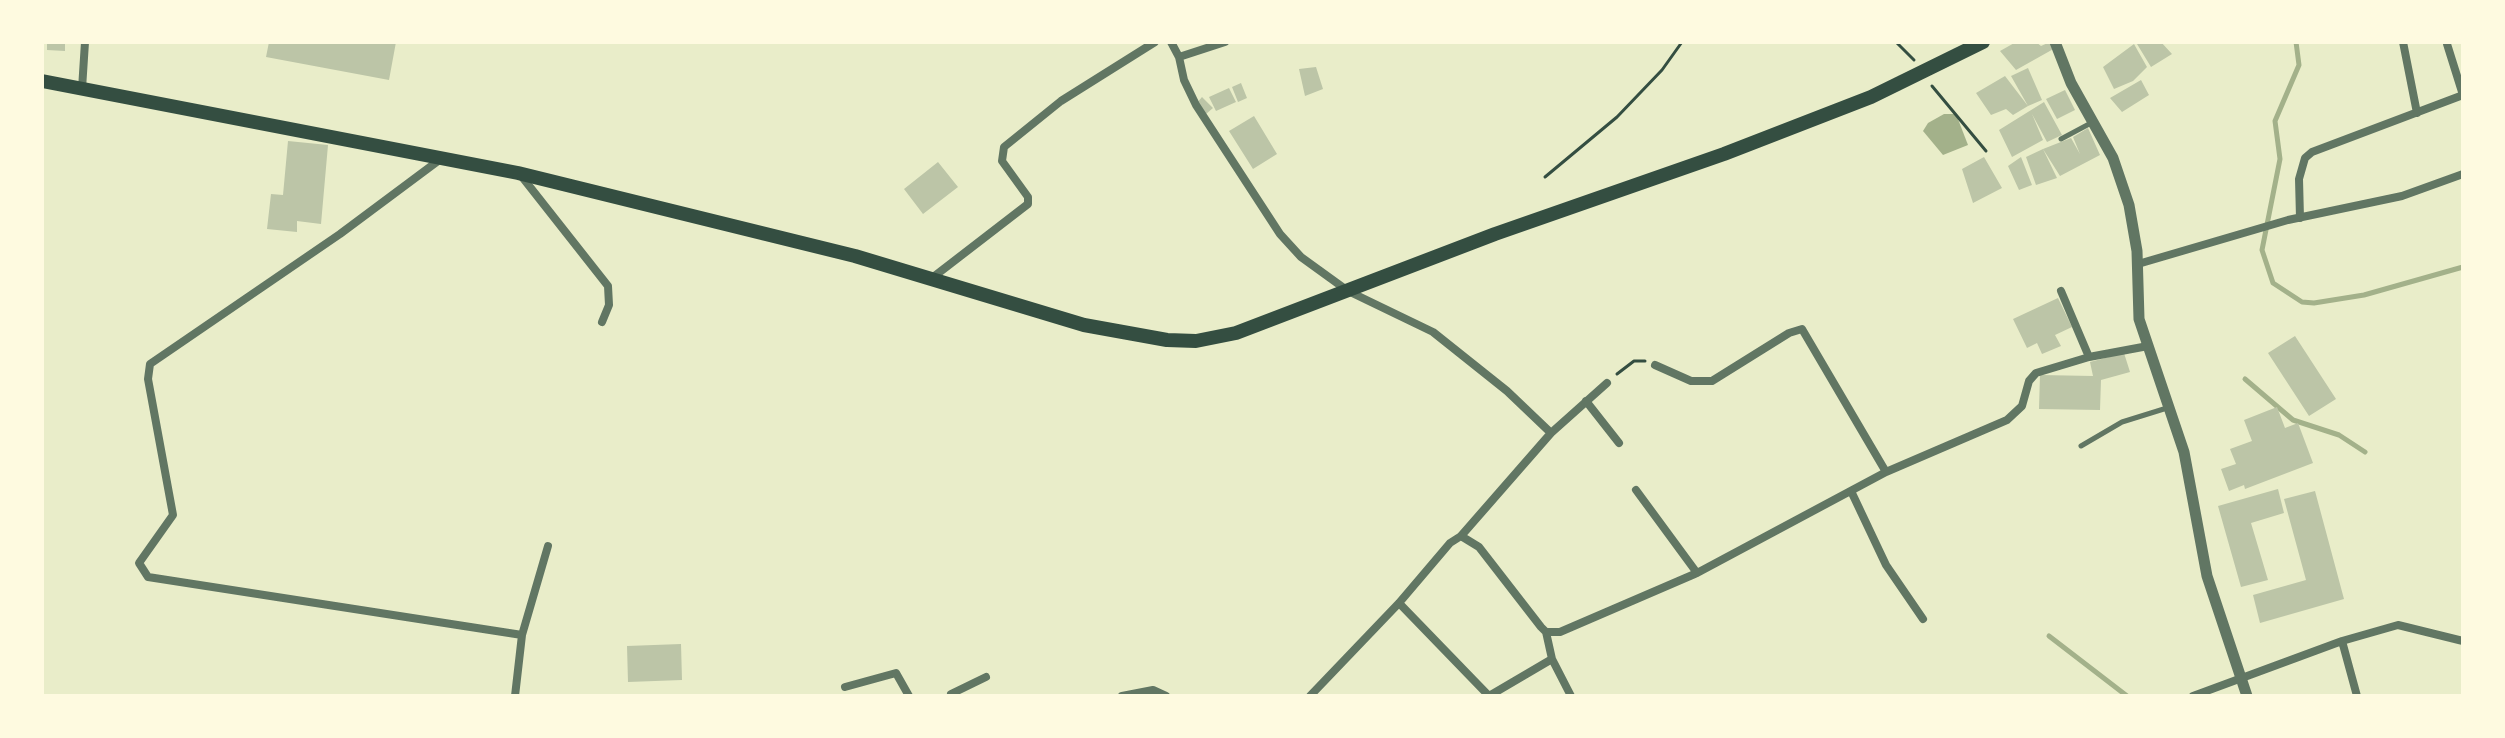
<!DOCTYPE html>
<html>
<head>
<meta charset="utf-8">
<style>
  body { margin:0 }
  #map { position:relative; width:2505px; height:738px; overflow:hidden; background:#e9edc9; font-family:Cabin,sans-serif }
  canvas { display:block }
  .frame { position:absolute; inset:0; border:44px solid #fefae0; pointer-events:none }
</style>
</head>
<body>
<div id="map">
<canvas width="2505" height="738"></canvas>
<div class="frame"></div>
</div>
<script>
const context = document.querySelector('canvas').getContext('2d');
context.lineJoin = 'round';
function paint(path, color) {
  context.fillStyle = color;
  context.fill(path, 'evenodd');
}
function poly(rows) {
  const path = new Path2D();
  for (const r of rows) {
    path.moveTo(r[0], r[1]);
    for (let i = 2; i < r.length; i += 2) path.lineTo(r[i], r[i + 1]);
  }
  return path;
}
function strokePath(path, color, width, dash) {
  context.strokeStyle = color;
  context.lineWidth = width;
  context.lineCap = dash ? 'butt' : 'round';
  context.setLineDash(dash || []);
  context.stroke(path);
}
paint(poly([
  [1944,114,1956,114,1968,145,1943,155,1923,131,1928,123]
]), '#a3b18a');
strokePath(poly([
  [2296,42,2299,65,2275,121,2280,159,2262,250,2273,283,2302,302,2314,303,2364,295,2463,267],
  [2245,379,2293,420,2339,435,2365,452],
  [2049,636,2127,696]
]), '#a3b18a', 5);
paint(poly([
  [47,42,65,42,65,51,47,50],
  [269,42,396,42,389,80,266,57],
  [2016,42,2036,42,2041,46,2050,42,2057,47,2016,70,2000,51],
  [2140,42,2161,42,2172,54,2151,67,2137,44],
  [2134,44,2147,67,2133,81,2114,89,2103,67],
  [1316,67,1323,89,1305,96,1299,69],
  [2028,68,2042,100,2028,106,2011,76],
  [2005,76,2028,106,2013,115,2006,109,1991,115,1976,93],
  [2141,80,2149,95,2122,112,2110,98],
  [1241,83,1247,98,1238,102,1232,87],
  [1229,88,1236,102,1216,111,1209,97],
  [2065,90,2075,110,2057,119,2046,99],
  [1202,97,1213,108,1206,114,1196,104],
  [2044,102,2062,135,2047,142,2032,114,2043,140,2012,157,1999,130],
  [1254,116,1277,154,1253,169,1229,131],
  [2088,128,2100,155,2060,176,2043,149,2057,178,2036,185,2026,157,2043,149,2071,138,2080,154,2073,137],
  [288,141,328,145,321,224,297,221,297,232,267,229,271,194,283,195],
  [1984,157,2002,188,1973,203,1962,169],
  [2021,157,2032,185,2019,190,2008,166],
  [938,162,958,187,923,214,904,189],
  [2058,298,2072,327,2055,335,2061,346,2042,354,2037,343,2027,348,2013,319],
  [2295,336,2336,399,2309,416,2268,353],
  [2124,353,2130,372,2101,380,2100,410,2039,409,2040,375,2093,376,2090,362],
  [2277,407,2285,428,2298,423,2313,463,2245,489,2244,485,2229,491,2221,469,2236,464,2230,449,2252,441,2244,420],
  [2278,489,2284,513,2251,523,2268,580,2241,587,2218,506],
  [2315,491,2344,599,2260,623,2253,595,2306,580,2284,499],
  [681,644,682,680,628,682,627,646]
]), '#bcc5a7');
strokePath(poly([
  [1896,42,1914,60],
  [1932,86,1986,151],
  [1545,177,1617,117,1662,70,1682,42],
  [1617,374,1634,361,1645,361]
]), '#344e41', 3);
strokePath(poly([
  [2061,139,2091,123],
  [2081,446,2122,422,2167,408]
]), '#617663', 5);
strokePath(poly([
  [1171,42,1179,57],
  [1225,42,1179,57,1184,80,1196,105,1280,234,1301,257,1348,291,1433,332,1507,391,1551,433],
  [2403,42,2417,113],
  [2447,44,2463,95],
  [82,89,85,42],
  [442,158,340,234,150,364,148,379,173,515,139,563,148,577,522,635,515,696],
  [519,173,608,286,609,305,602,322],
  [2300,218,2299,179,2305,158,2312,152,2463,95],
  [2138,264,2288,220,2402,196,2463,174],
  [932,278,1028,204,1028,197,1002,161,1004,147,1061,101,1155,42],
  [2061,291,2089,357],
  [1655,365,1691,381,1712,381,1789,333,1802,329,1886,472],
  [1586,401,1619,443],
  [1636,490,1697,573],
  [1851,491,1886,565,1923,619],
  [1461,536,1551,433,1607,383],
  [1399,603,1489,696,1552,659],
  [1546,632,1552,659,1571,696],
  [522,635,548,546],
  [2342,641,2357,696],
  [845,687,896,673,909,696],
  [951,694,986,677],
  [1122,696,1153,690,1166,696],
  [1310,696,1399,603,1450,543,1461,536,1479,547,1541,627,1546,632,1560,632,1697,573,1886,472,2007,420,2022,406,2029,381,2036,373,2089,357,2148,346],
  [2193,696,2342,641,2398,625,2463,641]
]), '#617663', 8);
strokePath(poly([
  [2055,42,2071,83,2113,158,2129,205,2137,251,2139,319,2184,452,2207,576,2247,696]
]), '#617663', 11);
strokePath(poly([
  [42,81,518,173,855,256,1084,325,1167,340,1196,341,1236,333,1495,234,1724,154,1871,97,1983,42]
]), '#344e41', 14);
</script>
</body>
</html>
